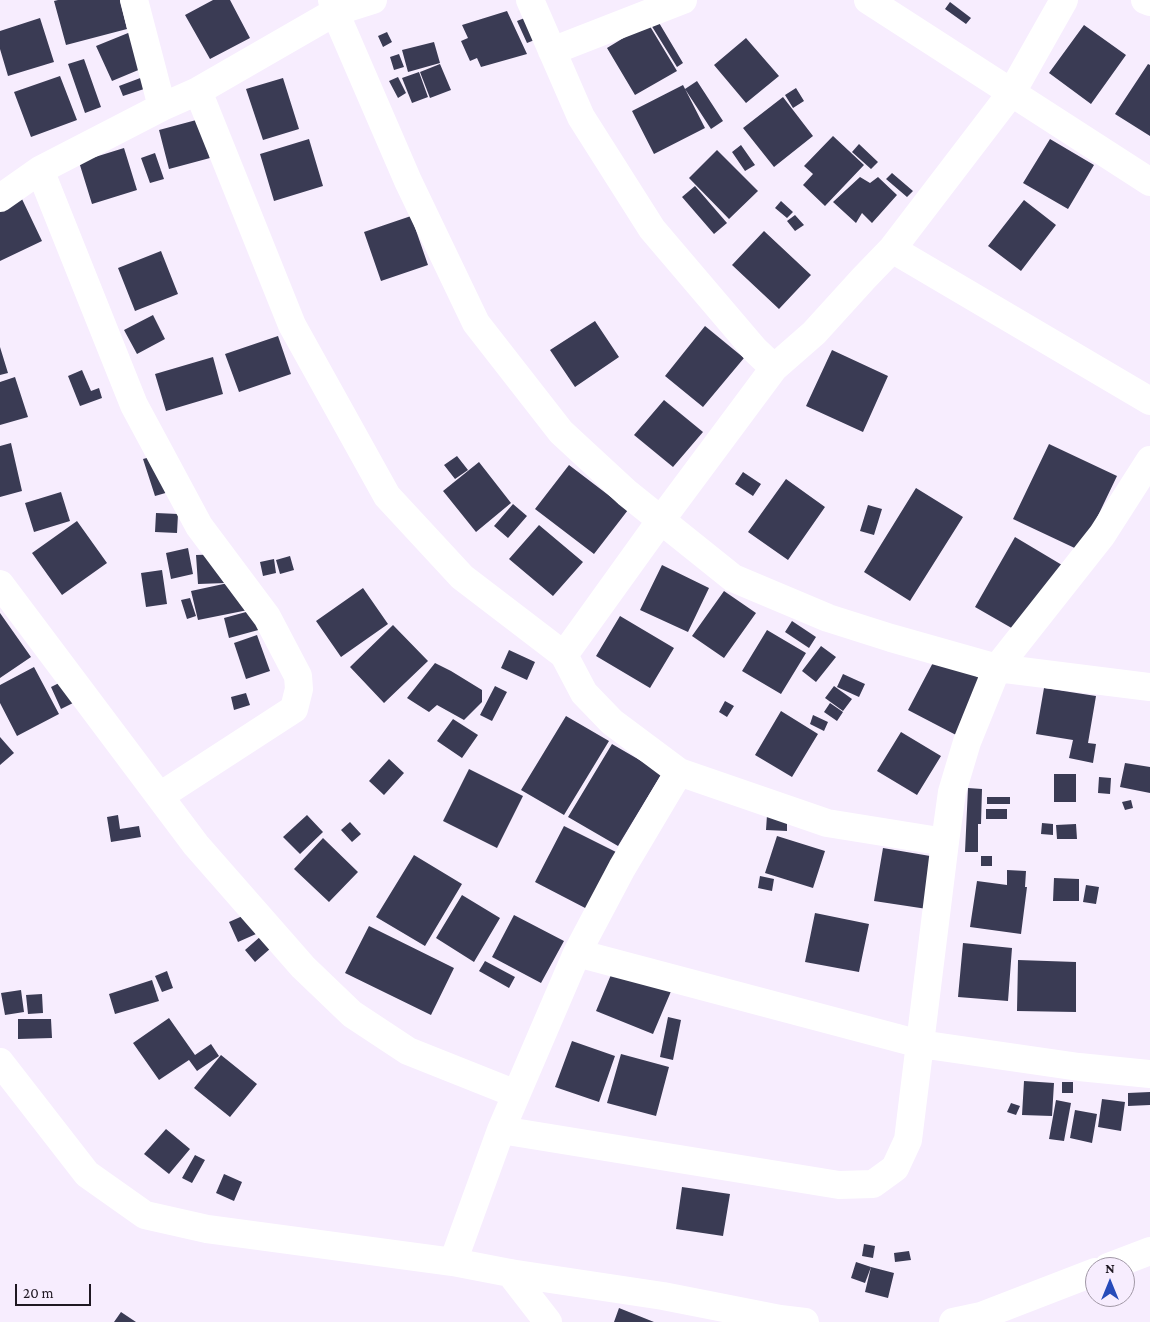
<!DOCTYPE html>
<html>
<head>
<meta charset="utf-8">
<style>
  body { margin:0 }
  #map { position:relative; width:1150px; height:1322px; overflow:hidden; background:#f7edfe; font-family:"Crimson Pro",serif }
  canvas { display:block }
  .north { position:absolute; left:1085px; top:1257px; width:50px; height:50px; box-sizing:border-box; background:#f7edfe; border:1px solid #a198a6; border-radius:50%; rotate:0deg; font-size:14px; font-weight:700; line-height:20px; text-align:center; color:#1f1822 }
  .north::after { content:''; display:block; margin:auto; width:18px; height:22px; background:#274bba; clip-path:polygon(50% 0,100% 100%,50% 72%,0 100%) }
  .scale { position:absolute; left:15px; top:1284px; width:76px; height:22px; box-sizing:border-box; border:2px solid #1f1822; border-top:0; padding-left:6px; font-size:15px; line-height:18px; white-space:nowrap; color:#1f1822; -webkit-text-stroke:4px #f7edfe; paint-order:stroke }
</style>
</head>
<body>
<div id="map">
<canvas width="1150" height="1322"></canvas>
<div class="north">N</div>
<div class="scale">20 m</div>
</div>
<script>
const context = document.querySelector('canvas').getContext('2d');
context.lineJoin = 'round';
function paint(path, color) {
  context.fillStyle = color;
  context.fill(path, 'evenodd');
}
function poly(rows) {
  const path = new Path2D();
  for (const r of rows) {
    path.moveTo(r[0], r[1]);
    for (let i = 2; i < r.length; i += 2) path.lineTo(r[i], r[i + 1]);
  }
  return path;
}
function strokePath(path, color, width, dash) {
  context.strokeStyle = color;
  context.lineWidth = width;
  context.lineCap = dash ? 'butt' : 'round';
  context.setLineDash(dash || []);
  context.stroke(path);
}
paint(poly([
  [58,0,120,0,127,29,66,45,54,1],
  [213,0,230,0,250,38,210,59,185,15],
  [950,2,971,18,966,24,945,9],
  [507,11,527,54,481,67,477,58,470,61,461,41,468,38,462,25],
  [532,15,542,37,527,43,517,21],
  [655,16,683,63,677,67,648,20],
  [40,18,54,62,8,76,0,49,0,31],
  [648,23,677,71,635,95,607,48],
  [1084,25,1126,55,1091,104,1049,73],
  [133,31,148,66,112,81,96,46],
  [387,32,392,42,383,47,378,36],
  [746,38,779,76,746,103,714,65],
  [434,42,440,63,408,72,402,50],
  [399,54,404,67,394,70,390,57],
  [84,59,101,107,85,113,68,64],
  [440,64,451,90,430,98,420,72],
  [1148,64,1150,65,1150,136,1115,114],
  [419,72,428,97,412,103,402,78],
  [60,76,77,120,31,137,14,92],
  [143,77,147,88,123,96,119,86],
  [398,77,406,93,398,98,389,81],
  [283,78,299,129,263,140,246,89],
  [697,81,723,121,711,129,685,89],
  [683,85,705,128,654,154,632,111],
  [796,88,804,101,793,108,785,95],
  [783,97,813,136,774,167,743,128],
  [200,119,210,158,169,169,159,130],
  [833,136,864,165,825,206,803,185,813,174,804,166],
  [309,139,323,186,274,201,260,154],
  [1050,139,1094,165,1068,209,1023,183],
  [859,144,878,162,871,169,852,152],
  [741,145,755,165,745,171,732,152],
  [124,148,137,190,92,204,79,162],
  [717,150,758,191,729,219,689,178],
  [155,153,164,179,150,183,141,158],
  [892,173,913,191,907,197,886,179],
  [860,177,870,183,878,177,897,195,872,223,862,213,856,223,833,202],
  [695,186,727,223,714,234,682,197],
  [22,199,42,241,0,261,0,209],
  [1024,200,1056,225,1021,271,988,246],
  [781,201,793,212,787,218,775,208],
  [795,215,804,225,795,231,787,221],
  [411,216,428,265,381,281,364,232],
  [764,231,811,275,779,309,732,265],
  [161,251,178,294,135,311,118,268],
  [153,315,165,339,137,354,124,330],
  [595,321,619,357,575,387,550,350],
  [705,326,744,358,703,407,665,376],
  [278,336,291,374,239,392,225,354],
  [0,347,8,373,0,375],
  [832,350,888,376,863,432,806,406],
  [213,357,223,394,166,411,155,374],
  [82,370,91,391,99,388,102,398,80,406,68,376],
  [15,377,28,417,0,425,0,382],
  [664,400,703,432,673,467,634,435],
  [11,443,22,491,0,497,0,446],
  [1049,444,1117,476,1081,551,1013,519],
  [158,455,169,492,155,496,143,459],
  [457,456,468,470,455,479,444,465],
  [479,462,511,503,476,532,443,491],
  [569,465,628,510,594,554,535,509],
  [743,472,761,484,753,496,735,484],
  [786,479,825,507,788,560,748,532],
  [916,488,963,517,910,601,864,572],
  [61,492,70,521,34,532,25,503],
  [513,504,527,516,508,538,494,526],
  [868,505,882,509,874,535,860,531],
  [156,513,178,514,177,533,155,532],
  [77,521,107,563,62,595,32,553],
  [539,525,583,562,553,596,509,559],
  [1015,537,1062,565,1022,634,975,607],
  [188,548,193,574,171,579,166,553],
  [225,554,226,583,198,584,196,555],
  [290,556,294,570,280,574,276,560],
  [274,559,276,573,263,576,260,562],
  [662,565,709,588,688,632,640,610],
  [162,570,167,604,146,607,141,573],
  [242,580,248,610,198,620,191,591],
  [363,588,388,624,341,657,316,621],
  [724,591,756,613,724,658,692,636],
  [190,598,196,616,187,619,181,600],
  [257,609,262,629,229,638,224,618],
  [0,613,31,657,0,678],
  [620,616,674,648,650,688,596,656],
  [792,621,816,637,809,648,785,632],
  [393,625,428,661,384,703,350,667],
  [767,630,806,653,781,694,742,671],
  [257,635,270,671,246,679,234,643],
  [821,646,836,657,816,682,802,671],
  [509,650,535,662,527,680,501,668],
  [937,655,985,681,956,735,908,710],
  [435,663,451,671,482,690,482,702,464,720,437,705,429,712,407,698],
  [34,667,59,714,17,736,0,703,0,685],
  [843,674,865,684,859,697,837,687],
  [65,680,75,702,61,709,51,687],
  [495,686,507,692,492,721,480,715],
  [834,686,852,699,843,711,825,698],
  [1044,688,1096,696,1088,743,1096,744,1093,763,1069,758,1073,740,1036,734],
  [246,693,250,705,234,710,231,697],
  [725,701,734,706,727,717,719,712],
  [830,703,843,712,837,721,824,712],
  [781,711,818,734,792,777,755,755],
  [813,715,828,722,824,731,810,724],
  [566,716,609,741,564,815,521,790],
  [453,719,478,735,462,758,437,741],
  [901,732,941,756,917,795,877,771],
  [0,737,14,753,0,765],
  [612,744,662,773,618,846,568,817],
  [389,759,404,773,384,795,369,781],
  [1125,763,1150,767,1150,793,1120,787],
  [469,769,523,796,497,848,443,821],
  [1054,774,1076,774,1076,802,1054,802],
  [1099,777,1111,778,1110,794,1098,793],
  [968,788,982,789,981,824,978,824,978,852,965,852],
  [987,797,1010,797,1010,804,987,804],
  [1131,800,1133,808,1125,810,1122,802],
  [986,809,1007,809,1007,819,986,819],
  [118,815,120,829,139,826,141,837,111,842,107,817],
  [307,815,323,832,300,854,283,837],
  [767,815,787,816,787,831,766,830],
  [350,822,361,834,352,842,341,830],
  [1042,823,1053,824,1053,835,1041,834],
  [1076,824,1077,839,1057,839,1056,825],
  [564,826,618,853,589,910,535,882],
  [777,836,825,851,813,888,765,873],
  [323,838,358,872,329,902,294,869],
  [883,848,936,857,927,909,874,901],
  [414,855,462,884,425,946,376,917],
  [981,856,992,856,992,866,981,866],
  [1007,870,1026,871,1025,887,1027,887,1021,934,970,927,977,881,1007,885],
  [760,876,774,879,772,891,758,888],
  [1054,878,1079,879,1079,901,1053,901],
  [1086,885,1099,887,1096,904,1083,902],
  [462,895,500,918,474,962,436,938],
  [815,913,869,924,859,972,805,962],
  [247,914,256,934,238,942,229,922],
  [514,915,564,941,541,983,492,957],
  [369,926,454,968,431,1015,345,973],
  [261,936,271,948,255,962,245,950],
  [963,943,1012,948,1008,1001,958,997],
  [1018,960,1076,962,1076,1012,1017,1011],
  [485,961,515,977,509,988,479,971],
  [615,965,672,989,653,1034,596,1011],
  [167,971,173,988,162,992,155,976],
  [152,980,159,1001,115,1014,109,994],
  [21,990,24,1012,5,1015,1,993],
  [42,994,43,1013,28,1014,26,995],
  [668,1017,681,1020,673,1060,660,1057],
  [169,1018,195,1055,211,1044,219,1056,197,1071,189,1060,159,1080,133,1043],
  [18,1019,51,1019,52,1038,18,1039],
  [572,1041,615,1056,599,1102,555,1087],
  [621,1054,669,1067,656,1116,607,1103],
  [221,1055,257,1084,230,1117,194,1088],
  [1024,1081,1054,1083,1052,1116,1022,1115],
  [1062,1082,1073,1082,1073,1093,1062,1093],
  [1150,1092,1150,1105,1128,1106,1128,1093],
  [1102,1099,1125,1102,1121,1131,1098,1127],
  [1056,1100,1071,1103,1064,1141,1049,1139],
  [1011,1103,1020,1106,1016,1115,1007,1112],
  [1075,1110,1097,1114,1092,1143,1070,1138],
  [166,1129,190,1149,169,1174,144,1154],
  [195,1155,205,1160,192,1183,182,1178],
  [224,1174,242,1182,234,1201,216,1193],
  [682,1187,730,1194,723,1236,676,1229],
  [864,1244,875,1246,873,1258,862,1256],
  [909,1251,911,1260,895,1262,894,1253],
  [856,1262,871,1267,865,1283,851,1278],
  [871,1267,894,1273,888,1298,865,1292],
  [619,1308,654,1322,614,1322],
  [121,1312,136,1322,114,1322]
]), '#3a3b54');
strokePath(poly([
  [134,0,162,107],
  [332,0,335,12,408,181,476,323,561,432,627,493,733,578,828,618,891,638,997,668,1150,687],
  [530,0,581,117,652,229,755,350,774,368],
  [868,0,1150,182],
  [1145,0,1150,2],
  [552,51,683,0],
  [198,91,292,325,387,496,462,577,564,655,584,693,612,722,679,772,827,823,945,842],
  [40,170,134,405,199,526,267,617,298,676,299,689,294,709,160,796],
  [0,198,40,170,162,107,198,91,335,12,373,0],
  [892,249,1150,401],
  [0,584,196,845,303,967,352,1014,408,1051,516,1094],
  [564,655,661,520,774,368,814,333,864,278,892,249,1012,92,1064,0],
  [577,953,920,1044,1079,1067,1150,1074],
  [0,1062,87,1174,145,1215,207,1229,453,1262,510,1273,663,1296,780,1319,805,1322],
  [501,1130,839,1185,873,1184,895,1168,908,1140,945,842,952,792,967,742,997,668,1102,535,1150,460],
  [453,1262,501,1130,577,953,622,868,679,772],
  [1108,1267,1150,1251],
  [510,1273,548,1322],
  [953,1322,981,1316,1095,1272]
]), '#fff', 28);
</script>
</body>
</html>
